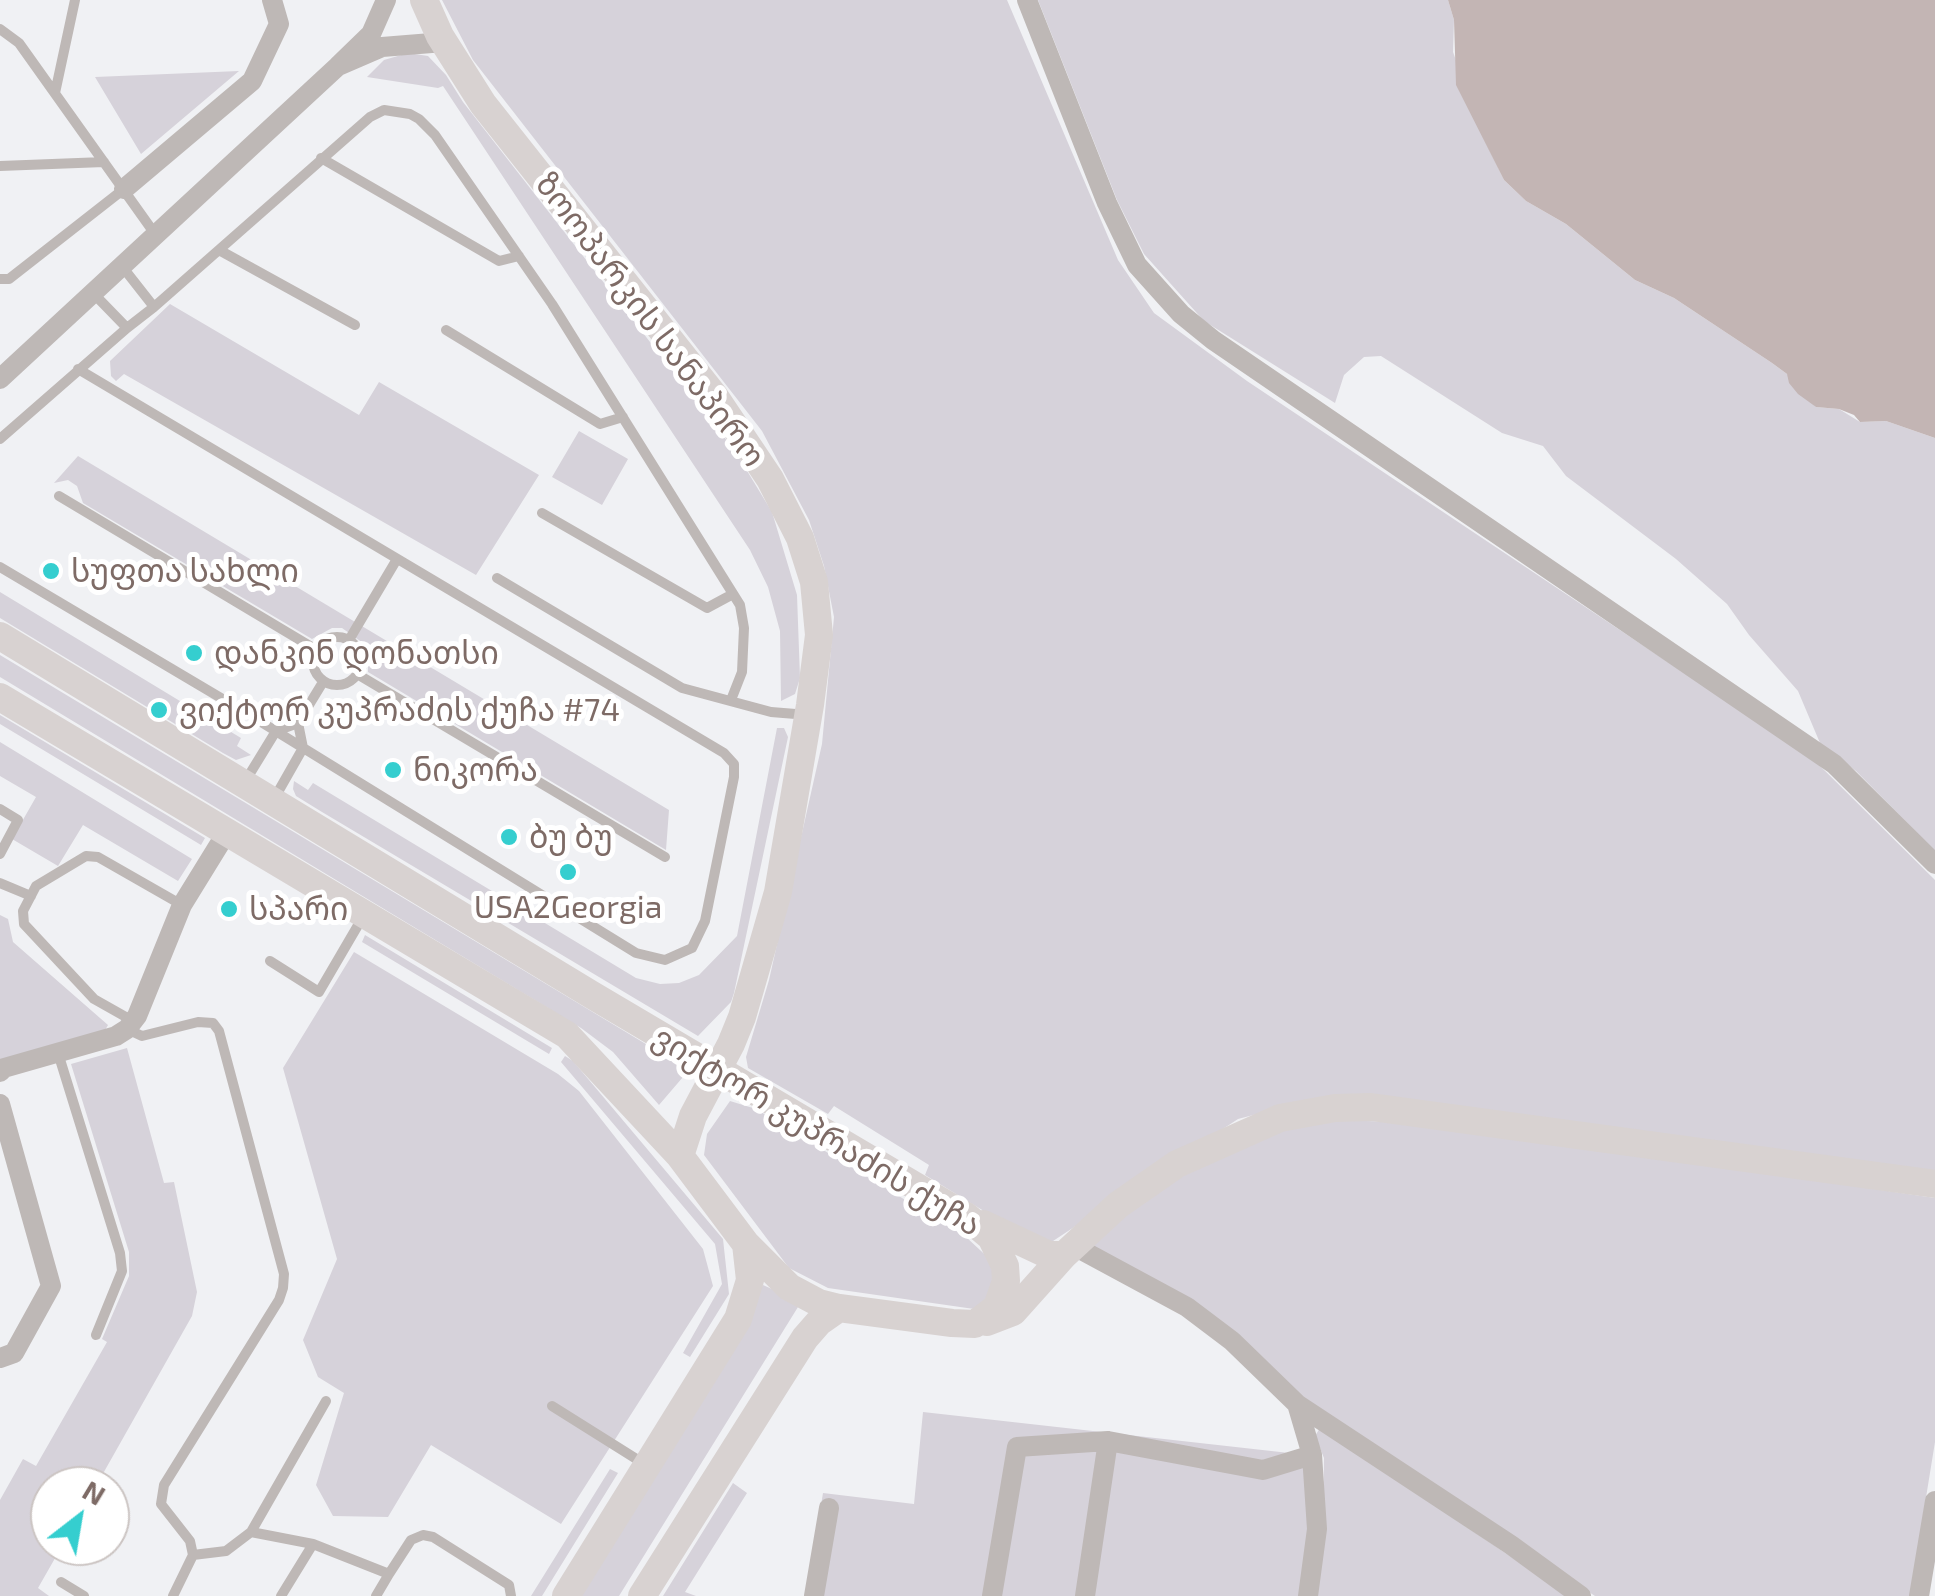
<!DOCTYPE html>
<html>
<head>
<meta charset="utf-8">
<style>
  body { margin:0 }
  #map { position:relative; width:1935px; height:1596px; overflow:hidden; background:#f0f1f4; font-family:"Exo 2",sans-serif }
  canvas { display:block }
  .north { position:absolute; left:30px; top:1466px; width:100px; height:100px; box-sizing:border-box; background:#fff; border:2px solid #cbc4c2; border-radius:50%; rotate:31deg; font-size:28px; font-weight:700; line-height:40px; text-align:center; color:#7e6b66 }
  .north::after { content:''; display:block; margin:auto; width:35px; height:45px; background:#35cecf; clip-path:polygon(50% 0,100% 100%,50% 72%,0 100%) }
</style>
</head>
<body>
<div id="map">
<canvas width="1935" height="1596"></canvas>
<div class="north">N</div>
</div>
<script>
const context = document.querySelector('canvas').getContext('2d');
context.lineJoin = 'round';
function paint(path, color) {
  context.fillStyle = color;
  context.fill(path, 'evenodd');
}
function poly(rows) {
  const path = new Path2D();
  for (const r of rows) {
    if (r.length === 3) {
      path.moveTo(r[0] + r[2], r[1]);
      path.arc(r[0], r[1], r[2], 0, 2 * Math.PI);
      continue;
    }
    path.moveTo(r[0], r[1]);
    for (let i = 2; i < r.length; i += 2) path.lineTo(r[i], r[i + 1]);
  }
  return path;
}
function strokePath(path, color, width, dash) {
  context.strokeStyle = color;
  context.lineWidth = width;
  context.lineCap = dash ? 'butt' : 'round';
  context.setLineDash(dash || []);
  context.stroke(path);
}
function label(font, color, halo, rows, align = 'center') {
  context.font = font + ' "Exo 2","Noto Sans Georgian",sans-serif';
  context.lineWidth = 10;
  context.setLineDash([]);
  context.textBaseline = 'middle';
  context.strokeStyle = halo;
  context.fillStyle = color;
  for (const [text, x, y, turn = 0] of rows) {
    context.save();
    context.translate(x, y);
    context.rotate((+turn || 0) * Math.PI / 180);
    context.textAlign = isNaN(turn) ? turn : align;
    if (halo) context.strokeText(text, 0, 0);
    context.fillText(text, 0, 0);
    context.restore();
  }
}
paint(poly([
  [442,0,1007,0,1118,260,1154,313,1247,381,1813,759,1935,880,1935,1174,1307,1101,1238,1119,1050,1243,1028,1238,925,1175,929,1165,834,1106,828,1114,748,1068,746,1057,769,980,822,744,834,617,824,566,809,520,762,431,473,60],
  [1038,0,1448,0,1454,20,1453,52,1484,139,1504,180,1526,201,1566,224,1635,280,1674,298,1772,363,1787,374,1816,407,1839,409,1860,422,1886,421,1935,438,1935,851,1856,771,1820,743,1798,691,1749,635,1727,604,1676,559,1566,476,1543,446,1502,433,1381,356,1364,357,1344,375,1335,403,1204,321,1144,254,1117,200],
  [408,53,428,56,446,75,463,102,735,451,772,512,797,595,800,678,795,694,781,701,780,631,768,587,750,550,443,86,438,88,367,77,384,60],
  [239,71,141,154,95,77],
  [170,304,359,415,379,382,539,475,476,575,124,374,116,381,111,376,110,361],
  [579,431,628,459,602,505,552,477],
  [78,456,669,810,666,850,368,672,368,655,363,643,342,628,332,628,312,639,83,503,77,486,68,480,54,483],
  [0,592,241,738,237,746,251,755,236,760,223,753,0,618],
  [0,655,689,1070,659,1105,613,1052,581,1028,0,677],
  [0,715,205,838,201,845,0,724],
  [777,728,784,728,788,737,734,993,731,1002,698,1036,322,812,296,796,293,789,294,781,308,790,313,783,636,978,660,984,679,983,699,975,737,936],
  [0,742,192,859,178,881,83,825,58,866,12,839,36,797,0,776],
  [0,915,8,919,13,942,108,1025,103,1034,0,1060],
  [365,935,552,1048,549,1054,362,942],
  [354,952,558,1074,579,1091,703,1249,713,1286,561,1524,431,1445,388,1517,333,1516,316,1485,344,1393,318,1377,303,1340,337,1259,283,1068],
  [127,1048,164,1183,174,1182,197,1292,192,1316,96,1486,50,1486,50,1546,62,1546,38,1588,49,1596,0,1596,0,1500,23,1459,36,1466,107,1342,102,1339,129,1276,129,1252,71,1064],
  [565,1056,573,1061,723,1239,729,1294,690,1357,683,1353,722,1284,715,1244,561,1062],
  [730,1101,756,1109,966,1237,994,1263,992,1297,974,1309,828,1288,789,1268,704,1155,707,1134],
  [1336,1120,1428,1123,1935,1198,1935,1442,1910,1596,1595,1596,1314,1410,1299,1396,1088,1250,1149,1193,1219,1151,1273,1133],
  [763,1285,783,1294,798,1307,619,1596,574,1596],
  [923,1412,1307,1455,1310,1528,1300,1596,806,1596,823,1493,914,1504],
  [1320,1428,1569,1596,1316,1596,1323,1548,1324,1458,1315,1436],
  [610,1469,618,1473,542,1596,531,1596],
  [733,1483,747,1493,685,1592,696,1596,663,1596]
]), '#d6d2da');
paint(poly([
  [1448,0,1935,0,1935,438,1886,421,1860,422,1854,415,1839,409,1816,407,1798,394,1789,383,1787,374,1772,363,1674,298,1635,280,1566,224,1526,201,1504,180,1456,85,1454,20]
]), '#c3b5b4');
strokePath(poly([
  [0,29,19,43,155,234],
  [55,93,75,0],
  [321,158,499,261,519,256],
  [0,166,104,162],
  [219,250,355,325],
  [0,279,9,279,124,189],
  [93,293,127,328,154,307,121,265],
  [154,307,370,117,384,110,410,114,419,119,435,135,552,304,740,605,744,628,742,672,731,700],
  [446,330,600,424,623,417],
  [0,439,127,328],
  [59,496,315,649],
  [542,513,707,608,733,594],
  [0,567,253,717,636,953,665,960,692,948,705,921,734,777,734,764,724,753,78,369],
  [497,578,682,688,771,712,808,715],
  [337,661,24],
  [349,640,397,559],
  [357,674,665,857],
  [246,780,276,731,298,723,323,682],
  [274,799,303,748,298,723],
  [0,809,18,820,0,854],
  [0,883,31,896],
  [270,961,319,992,364,915],
  [133,1021,94,999,24,924,23,911,36,886,86,856,98,857,182,905],
  [127,1029,142,1036,198,1022,213,1023,219,1031,284,1274,283,1288,279,1300,164,1485,161,1504,190,1541,193,1555,173,1596],
  [58,1053,120,1253,122,1271,96,1335],
  [552,1406,646,1465],
  [251,1532,313,1544,389,1574,411,1540,423,1535,433,1537,509,1585,511,1596],
  [193,1555,226,1551,251,1532,326,1401],
  [61,1582,84,1596],
  [281,1596,313,1544],
  [376,1596,389,1574]
]), '#beb8b6', 10);
strokePath(poly([
  [386,0,371,34,338,66,382,47,444,42],
  [1027,0,1107,203,1137,265,1181,314,1213,340,1834,764,1935,864],
  [124,189,252,81,279,24,272,0],
  [0,379,338,66],
  [0,1072,4,1068,116,1036,127,1029,137,1016,182,905,227,832],
  [0,1104,51,1286,14,1353,0,1358],
  [1074,1246,1187,1307,1232,1341,1297,1404,1511,1545,1581,1596],
  [1297,1404,1312,1455,1317,1529,1308,1596],
  [814,1596,829,1508],
  [992,1596,1017,1447,1108,1441,1263,1470,1312,1455],
  [1085,1596,1108,1441],
  [1919,1596,1935,1501]
]), '#beb8b6', 20);
strokePath(poly([
  [424,0,440,36,483,104,715,397,770,479,800,538,814,582,819,635,810,705,778,892,742,1017,731,1044,693,1116,680,1156],
  [0,636,592,995,966,1216,991,1237,1005,1266,1006,1281,997,1307,975,1324,952,1323,839,1308,819,1303,789,1287,746,1244,680,1156,567,1035,0,697],
  [983,1224,1049,1255,1064,1255],
  [987,1322,1013,1312,1064,1255,1118,1205,1177,1164,1280,1118,1335,1108,1371,1107,1935,1184],
  [566,1596,738,1319,750,1280,746,1244],
  [642,1596,805,1338,819,1322,839,1308]
]), '#d8d2d1', 28);
for (const [x, y, r, color] of [
  [51,571,10,"#35cecf"],
  [194,653,10,"#35cecf"],
  [159,710,10,"#35cecf"],
  [393,770,10,"#35cecf"],
  [509,837,10,"#35cecf"],
  [568,872,10,"#35cecf"],
  [229,909,10,"#35cecf"]
]) {
  const dot = new Path2D();
  dot.arc(x, y, r, 0, 2 * Math.PI);
  context.fillStyle = color;
  context.fill(dot);
  strokePath(dot, '#fff', 4);
}
label('32px', '#7e6b66', '#fff', [
  ["ზოოპარკის სანაპირო",650,320,53],
  ["ვიქტორ კუპრაძის ქუჩა",817,1131,31]
]);
label('32px', '#7e6b66', '#fff', [
  ["სუფთა სახლი",71,571],
  ["დანკინ დონათსი",214,653],
  ["ვიქტორ კუპრაძის ქუჩა #74",179,710],
  ["ნიკორა",413,770],
  ["ბუ ბუ",529,837],
  ["USA2Georgia",568,907,"center"],
  ["სპარი",249,909]
], 'left');
</script>
</body>
</html>
